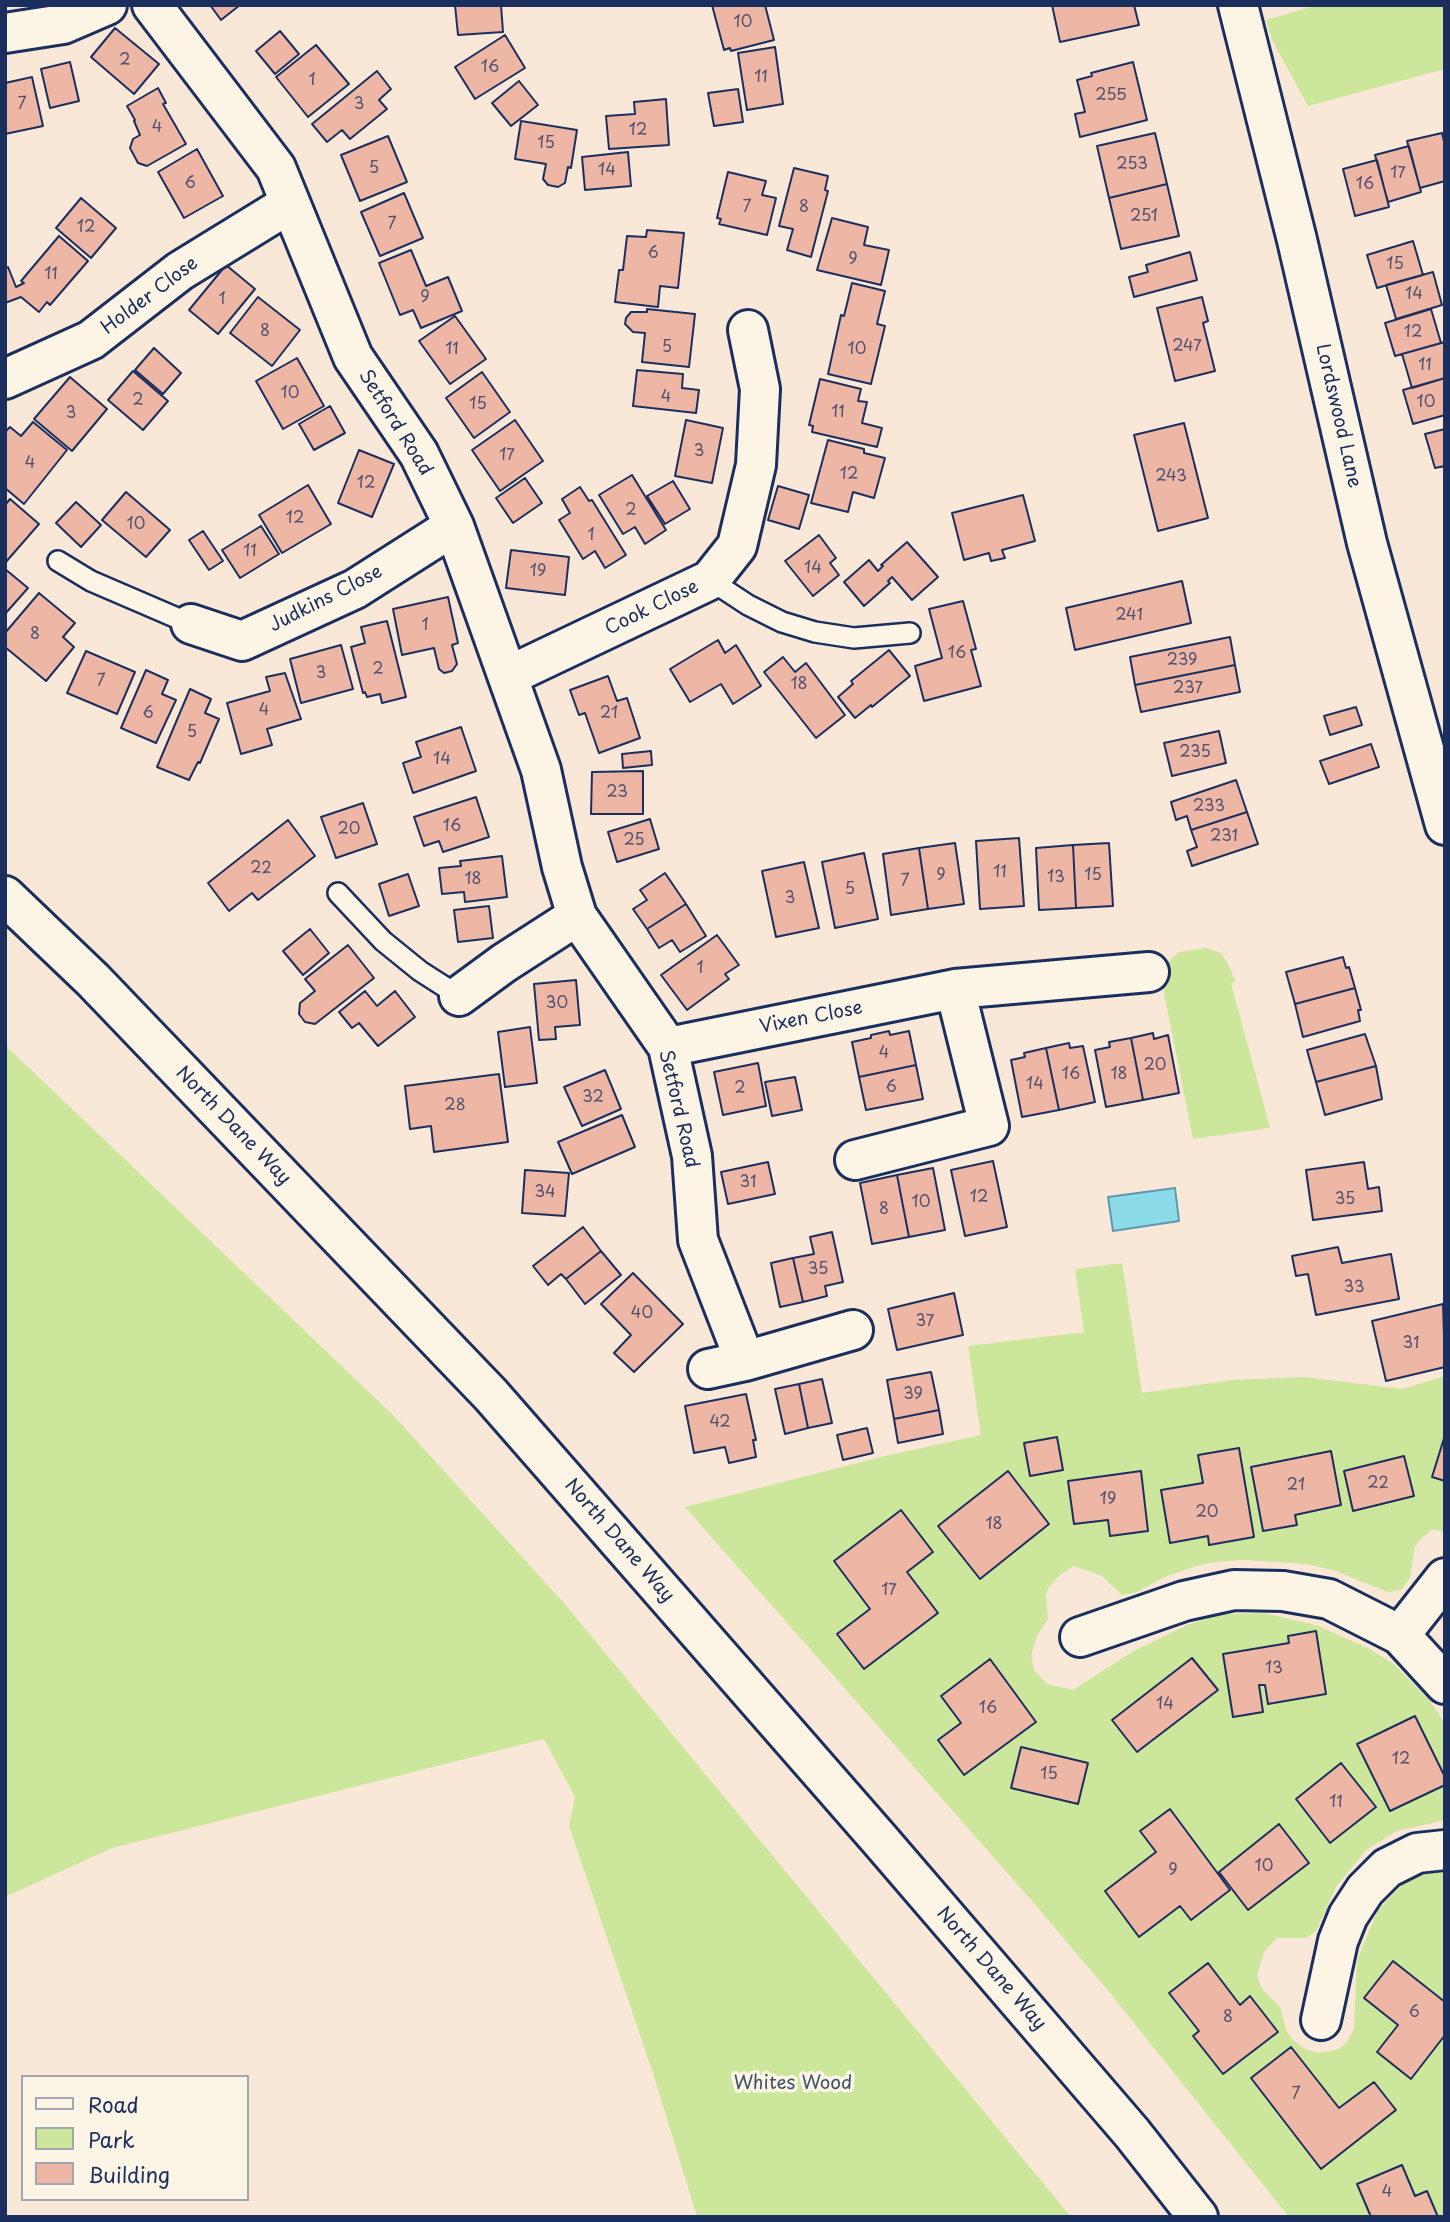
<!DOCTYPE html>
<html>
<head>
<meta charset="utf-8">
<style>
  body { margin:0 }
  #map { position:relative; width:1450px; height:2222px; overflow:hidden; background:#f9e8d8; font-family:"Playpen Sans",sans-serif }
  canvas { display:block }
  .frame { position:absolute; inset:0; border:7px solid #1b2f5e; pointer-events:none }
  .legend { position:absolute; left:21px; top:2075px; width:228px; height:126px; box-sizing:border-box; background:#fcf5e5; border:2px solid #a2a6af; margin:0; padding:9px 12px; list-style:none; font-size:21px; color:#1b2f5e }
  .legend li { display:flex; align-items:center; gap:14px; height:35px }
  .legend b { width:35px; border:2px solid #a2a6af }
</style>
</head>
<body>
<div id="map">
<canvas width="1450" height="2222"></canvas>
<div class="frame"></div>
<ul class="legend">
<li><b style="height:9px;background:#fcf5e5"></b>Road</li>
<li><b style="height:19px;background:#cce69c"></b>Park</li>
<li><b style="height:19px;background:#eeb6a4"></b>Building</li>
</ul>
</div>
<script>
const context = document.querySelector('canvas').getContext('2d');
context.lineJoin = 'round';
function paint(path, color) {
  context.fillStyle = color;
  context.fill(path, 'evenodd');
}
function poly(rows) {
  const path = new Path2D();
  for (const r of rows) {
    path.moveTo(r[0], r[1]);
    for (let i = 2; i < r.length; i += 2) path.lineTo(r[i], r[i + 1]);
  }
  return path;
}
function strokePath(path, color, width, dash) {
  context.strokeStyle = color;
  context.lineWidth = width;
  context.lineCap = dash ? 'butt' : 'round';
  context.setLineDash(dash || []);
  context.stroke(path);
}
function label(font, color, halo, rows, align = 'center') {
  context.font = font + ' "Playpen Sans",sans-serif';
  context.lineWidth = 7;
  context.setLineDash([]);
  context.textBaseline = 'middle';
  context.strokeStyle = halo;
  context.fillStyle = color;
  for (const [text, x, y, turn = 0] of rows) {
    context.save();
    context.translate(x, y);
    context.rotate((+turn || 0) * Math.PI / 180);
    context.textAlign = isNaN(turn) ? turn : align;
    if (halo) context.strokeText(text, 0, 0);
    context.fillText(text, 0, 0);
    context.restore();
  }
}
paint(poly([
  [1318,5,1445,5,1445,69,1308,106,1272,40,1266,20],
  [1206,948,1221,953,1230,968,1235,981,1231,983,1270,1128,1193,1139,1164,993,1164,966,1179,952],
  [5,1045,392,1414,564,1603,1071,2217,697,2217,652,2070,569,1826,575,1797,544,1739,112,1848,5,1897],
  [1122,1263,1142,1393,1232,1380,1305,1377,1402,1389,1445,1376,1445,1531,1431,1530,1419,1541,1415,1547,1410,1578,1401,1590,1388,1592,1333,1570,1306,1564,1244,1560,1215,1562,1196,1566,1167,1576,1135,1593,1122,1595,1102,1576,1074,1566,1061,1574,1048,1588,1046,1595,1048,1619,1037,1636,1031,1656,1035,1671,1047,1684,1073,1690,1132,1652,1187,1625,1222,1614,1263,1613,1316,1625,1368,1648,1394,1664,1430,1701,1445,1724,1445,1820,1397,1831,1366,1850,1336,1887,1316,1931,1306,1938,1277,1938,1264,1952,1257,1975,1262,1989,1280,2007,1287,2032,1293,2040,1305,2049,1319,2053,1339,2049,1348,2041,1354,2028,1357,1960,1378,1910,1400,1887,1411,1879,1426,1872,1445,1871,1445,2217,1289,2217,1110,1993,1032,1901,685,1507,881,1457,981,1435,968,1346,1084,1332,1075,1269]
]), '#cce69c');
const water = poly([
  [1175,1188,1179,1221,1113,1231,1108,1197,1175,1188]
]);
paint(water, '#8cdbe8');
strokePath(water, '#5f96b1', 2);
const building = poly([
  [210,5,240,5,221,20,210,5],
  [455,5,501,5,503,32,458,35,455,5],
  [712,5,765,5,774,40,731,51,730,48,724,50,712,5],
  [1052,5,1134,5,1139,25,1060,42,1052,5],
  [115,28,159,64,134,94,91,57,115,28],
  [280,31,299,54,275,74,256,51,280,31],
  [505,35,525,68,475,99,455,67,505,35],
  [316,45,349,84,308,117,276,77,316,45],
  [775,47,783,104,747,110,738,53,775,47],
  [70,62,79,101,50,108,41,69,70,62],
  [1133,62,1147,120,1080,137,1075,114,1085,112,1077,80,1092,76,1091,73,1133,62],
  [377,71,391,89,379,100,387,109,350,139,342,130,327,142,312,124,377,71],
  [32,77,43,126,5,134,5,83,32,77],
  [519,81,538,105,511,126,492,103,519,81],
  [158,88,166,103,163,104,186,144,147,166,138,163,130,148,133,139,140,135,134,121,135,120,127,106,158,88],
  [738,89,743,122,714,126,708,93,738,89],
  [666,99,669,145,609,149,606,116,635,114,634,102,666,99],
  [521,121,577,130,571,168,568,167,565,183,558,187,548,185,543,179,546,164,515,159,521,121],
  [1155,133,1167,184,1109,198,1097,146,1155,133],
  [1442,133,1445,145,1445,181,1420,188,1407,141,1442,133],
  [388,136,407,182,360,201,341,155,388,136],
  [1409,146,1421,192,1388,202,1375,155,1409,146],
  [197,149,223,196,184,218,158,172,197,149],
  [628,152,631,186,585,190,582,157,628,152],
  [1377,160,1389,207,1355,216,1343,169,1377,160],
  [794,168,828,176,825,190,828,191,811,257,787,250,793,229,779,226,794,168],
  [728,172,766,181,762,195,776,198,767,235,719,224,721,219,717,218,728,172],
  [1167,184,1179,236,1121,249,1109,198,1167,184],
  [404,193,423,238,380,256,361,212,404,193],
  [81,198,116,228,91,258,56,228,81,198],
  [832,218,868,227,864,245,889,250,881,285,817,270,832,218],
  [647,230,684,233,678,288,660,286,658,307,615,302,619,270,623,270,627,236,646,237,647,230],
  [59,236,88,261,50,305,47,302,39,312,21,297,5,303,5,269,8,267,16,287,24,283,21,281,59,236],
  [1413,241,1423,275,1377,288,1367,255,1413,241],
  [411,250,426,286,448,277,462,311,421,328,413,310,400,315,379,263,411,250],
  [1190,252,1197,280,1134,297,1129,277,1148,272,1146,265,1190,252],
  [226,265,255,289,218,334,189,310,226,265],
  [1433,272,1442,305,1396,319,1386,285,1433,272],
  [852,283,885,291,877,324,885,326,871,384,828,374,841,315,844,316,852,283],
  [258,297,300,330,272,366,230,333,258,297],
  [1202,297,1208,321,1203,323,1215,371,1175,381,1157,308,1202,297],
  [647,309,695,314,689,367,642,362,645,333,633,332,625,324,626,318,631,312,647,312,647,309],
  [1431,309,1441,343,1395,356,1385,323,1431,309],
  [455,316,486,359,450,384,419,341,455,316],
  [1445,342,1445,378,1412,388,1402,354,1445,342],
  [154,348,181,373,163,394,135,370,154,348],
  [297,358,324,406,283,429,256,381,297,358],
  [637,370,683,374,682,388,699,390,696,413,633,406,637,370],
  [133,371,168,401,143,430,108,400,133,371],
  [482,372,510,412,474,438,446,398,482,372],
  [70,377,107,409,72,451,34,419,70,377],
  [1445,378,1445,415,1413,424,1403,390,1445,378],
  [820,379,861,389,858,401,867,402,862,423,882,428,877,447,812,432,813,426,809,425,820,379],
  [330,406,345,433,314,450,299,424,330,406],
  [515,420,543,461,500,491,472,450,515,420],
  [686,420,723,428,712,483,675,476,686,420],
  [33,422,67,450,24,504,5,488,5,432,10,427,21,436,33,422],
  [1184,423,1208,518,1158,531,1134,435,1184,423],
  [1445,429,1445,466,1435,468,1425,434,1445,429],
  [828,440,864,449,864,453,885,458,874,498,853,492,848,512,811,503,828,440],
  [359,450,394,464,372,517,338,503,359,450],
  [632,475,666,530,645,544,635,527,623,534,599,495,632,475],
  [525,478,542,503,513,523,496,498,525,478],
  [673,481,690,509,665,524,647,496,673,481],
  [308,485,331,524,282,553,259,515,308,485],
  [778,486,809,495,799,529,768,520,778,486],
  [580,487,589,501,592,500,626,555,605,568,595,551,583,559,559,520,570,513,562,499,580,487],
  [126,492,170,530,146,557,102,520,126,492],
  [1023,495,1035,541,1002,550,1005,558,991,561,989,553,964,560,952,513,1023,495],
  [10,499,39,524,5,563,5,505,10,499],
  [76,502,101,525,81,547,56,523,76,502],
  [261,526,279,554,240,578,222,550,261,526],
  [203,531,223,561,209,570,189,540,203,531],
  [819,535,836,558,830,563,839,575,813,596,785,561,819,535],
  [907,542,938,577,912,600,892,577,888,581,890,583,864,606,844,582,869,560,878,571,883,566,881,565,907,542],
  [511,550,569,557,565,595,506,588,511,550],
  [5,569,28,588,5,614,5,569],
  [1182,581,1191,623,1075,650,1066,608,1182,581],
  [39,593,75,623,63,637,74,647,46,681,5,647,5,633,39,593],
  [448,597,458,643,452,645,457,664,452,671,444,673,439,669,434,648,402,655,393,609,448,597],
  [963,601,976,649,971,650,981,686,924,701,915,666,942,658,929,609,963,601],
  [387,621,406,697,382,703,380,694,367,697,365,692,363,693,351,647,365,643,361,627,387,621],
  [1230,637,1235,665,1135,685,1130,657,1230,637],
  [718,640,725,653,736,645,761,686,733,704,721,684,690,702,670,669,718,640],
  [341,645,353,689,301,703,290,659,341,645],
  [889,650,910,676,872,707,871,705,855,718,838,697,853,684,851,681,889,650],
  [86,651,135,672,117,714,67,693,86,651],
  [783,657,795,672,806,663,845,715,816,738,764,672,783,657],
  [1235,665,1240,692,1141,712,1135,685,1235,665],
  [146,670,168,680,162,694,176,700,156,743,121,728,146,670],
  [285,673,301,719,267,729,272,745,241,754,227,703,270,691,266,677,285,673],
  [608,676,617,701,627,698,640,738,599,753,585,713,579,715,570,690,608,676],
  [190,689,211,699,205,713,219,719,200,763,198,762,189,780,157,767,190,689],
  [1356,707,1362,725,1330,735,1324,716,1356,707],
  [461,727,476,771,413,793,403,763,421,757,416,742,461,727],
  [1219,731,1226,763,1172,776,1164,743,1219,731],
  [1371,744,1379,767,1329,784,1320,761,1371,744],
  [651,751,652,765,623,768,622,754,651,751],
  [643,771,643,814,591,814,592,772,643,771],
  [1236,780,1247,812,1191,830,1187,816,1176,820,1171,802,1236,780],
  [476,797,489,837,443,852,439,841,424,846,414,817,476,797],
  [363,803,377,844,336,858,321,817,363,803],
  [1247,812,1258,844,1192,866,1187,851,1197,847,1191,830,1247,812],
  [650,819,659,849,617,862,608,832,650,819],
  [288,820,315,856,258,900,252,893,229,911,208,883,288,820],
  [1019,838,1024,906,980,909,976,841,1019,838],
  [955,843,964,904,928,909,919,848,955,843],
  [1109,843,1113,906,1076,908,1073,845,1109,843],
  [1073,845,1076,908,1039,910,1036,848,1073,845],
  [919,848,928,909,891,915,883,854,919,848],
  [864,853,878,919,835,928,822,862,864,853],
  [502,856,507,897,465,902,464,892,442,894,439,868,461,866,460,861,502,856],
  [804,862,819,928,776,937,762,871,804,862],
  [665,873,686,904,647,929,633,909,647,900,640,890,665,873],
  [408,874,419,906,389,916,379,884,408,874],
  [686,904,706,936,680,952,672,940,659,948,647,929,686,904],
  [489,906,493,938,458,942,454,910,489,906],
  [310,929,329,953,303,975,283,951,310,929],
  [717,935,739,965,725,974,729,979,687,1010,661,975,717,935],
  [348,945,374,978,315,1024,305,1022,299,1014,300,1003,315,991,305,979,348,945],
  [1343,957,1346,968,1349,967,1355,988,1295,1004,1286,972,1343,957],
  [576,980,580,1025,555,1027,556,1039,539,1040,534,984,576,980],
  [1355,988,1361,1010,1358,1010,1360,1021,1303,1037,1295,1004,1355,988],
  [365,991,377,1006,395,991,415,1017,378,1046,359,1023,352,1028,339,1012,365,991],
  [530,1027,537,1083,505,1087,498,1032,530,1027],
  [889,1031,890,1035,909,1031,916,1065,859,1077,852,1042,871,1038,871,1035,889,1031],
  [1153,1033,1154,1039,1168,1035,1179,1093,1143,1100,1131,1038,1153,1033],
  [1365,1034,1376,1066,1316,1082,1307,1050,1365,1034],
  [1131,1038,1143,1100,1106,1107,1095,1050,1110,1047,1109,1042,1131,1038],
  [1069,1043,1070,1048,1083,1046,1095,1102,1059,1110,1046,1048,1069,1043],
  [1046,1048,1059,1110,1022,1117,1011,1060,1025,1057,1024,1053,1046,1048],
  [758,1063,766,1106,723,1115,714,1072,758,1063],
  [916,1065,923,1099,866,1110,859,1077,916,1065],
  [1376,1066,1382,1099,1325,1115,1316,1082,1376,1066],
  [605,1070,621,1109,582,1126,564,1087,605,1070],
  [499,1074,508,1142,434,1152,431,1126,410,1129,405,1086,499,1074],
  [795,1077,802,1110,772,1116,765,1082,795,1077],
  [622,1115,635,1147,572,1174,558,1142,622,1115],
  [993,1161,1007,1227,965,1236,951,1170,993,1161],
  [768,1162,775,1194,728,1204,721,1172,768,1162],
  [1364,1162,1368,1189,1379,1187,1382,1211,1313,1220,1306,1170,1364,1162],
  [933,1168,945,1230,909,1237,897,1175,933,1168],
  [525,1170,569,1173,565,1216,522,1213,525,1170],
  [897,1175,909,1237,872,1244,860,1183,897,1175],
  [583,1227,601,1251,566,1279,561,1274,548,1285,533,1266,583,1227],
  [832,1232,843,1282,825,1286,827,1296,803,1302,793,1258,814,1254,810,1237,832,1232],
  [1338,1247,1342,1263,1391,1254,1399,1299,1316,1315,1308,1274,1296,1276,1292,1256,1338,1247],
  [601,1251,621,1275,585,1304,566,1279,601,1251],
  [793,1258,803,1302,780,1307,771,1263,793,1258],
  [633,1273,683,1324,634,1372,614,1353,631,1335,601,1304,633,1273],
  [954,1293,963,1335,897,1350,888,1309,954,1293],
  [1443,1304,1445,1367,1386,1381,1372,1321,1443,1304],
  [931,1372,939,1410,894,1419,887,1380,931,1372],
  [822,1379,832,1423,808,1428,799,1384,822,1379],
  [799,1384,808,1428,785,1434,775,1389,799,1384],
  [746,1394,756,1440,753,1440,756,1457,729,1463,725,1447,694,1453,685,1406,746,1394],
  [939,1410,943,1434,898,1443,894,1419,939,1410],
  [867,1428,873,1453,843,1460,837,1435,867,1428],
  [1445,1435,1445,1481,1432,1477,1445,1435],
  [1057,1437,1063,1470,1030,1476,1024,1443,1057,1437],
  [1239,1448,1254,1537,1209,1545,1208,1536,1170,1543,1161,1490,1203,1483,1198,1455,1239,1448],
  [1331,1451,1341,1505,1295,1515,1297,1525,1263,1531,1251,1467,1331,1451],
  [1404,1456,1414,1496,1353,1511,1344,1471,1404,1456],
  [1008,1471,1049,1524,980,1579,938,1526,1008,1471],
  [1141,1471,1148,1531,1110,1536,1108,1520,1074,1524,1068,1481,1141,1471],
  [901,1510,933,1552,907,1572,938,1613,864,1669,837,1634,870,1609,834,1561,901,1510],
  [1316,1631,1326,1694,1268,1704,1265,1685,1259,1685,1263,1712,1233,1717,1223,1654,1289,1643,1288,1636,1316,1631],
  [1192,1658,1218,1690,1137,1752,1112,1720,1192,1658],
  [990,1659,1036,1722,964,1775,938,1740,961,1723,941,1696,990,1659],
  [1415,1716,1445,1777,1445,1785,1390,1811,1357,1744,1415,1716],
  [1021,1747,1088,1763,1078,1804,1011,1788,1021,1747],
  [1341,1763,1376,1807,1330,1843,1296,1799,1341,1763],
  [1170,1809,1230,1890,1191,1920,1180,1906,1139,1937,1105,1891,1156,1852,1140,1831,1170,1809],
  [1279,1824,1309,1863,1248,1910,1219,1872,1279,1824],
  [1393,1961,1445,2002,1445,2035,1411,2079,1377,2052,1398,2025,1364,1998,1393,1961],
  [1208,1963,1240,2005,1250,1996,1278,2032,1223,2074,1193,2036,1199,2031,1169,1993,1208,1963],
  [1291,2047,1339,2108,1374,2082,1396,2110,1321,2169,1251,2078,1291,2047],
  [1402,2165,1415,2196,1427,2191,1438,2217,1371,2217,1357,2184,1402,2165]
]);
paint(building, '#eeb6a4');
strokePath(building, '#1b2f5e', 2);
const lane = poly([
  [58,561,91,581,191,624],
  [710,580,748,605,782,622,815,632,854,638,910,633],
  [338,893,383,941,420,971,459,996]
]);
const street = poly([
  [152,5,276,168,353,357,419,454,454,526,541,770,562,867,577,916,668,1047,692,1156,698,1240,745,1361,853,1330],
  [5,33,63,24,107,5],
  [5,379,91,340,180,271,289,204],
  [191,624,242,641,355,589,454,526],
  [508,676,710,580,737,546,756,465,760,389,748,330],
  [459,996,504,963,577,916],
  [668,1047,955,989,1149,972],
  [855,1160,989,1126,955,989],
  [708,1369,745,1361],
  [1400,1635,1445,1578],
  [1080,1637,1184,1601,1234,1590,1283,1591,1329,1599,1400,1635,1445,1684],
  [1321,2020,1338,1941,1348,1916,1365,1890,1387,1868,1417,1853,1445,1850]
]);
const secondary = poly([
  [1238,5,1297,240,1367,543,1445,825],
  [5,896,93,980,491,1395,880,1840,1132,2133,1198,2217]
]);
strokePath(lane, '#1b2f5e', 24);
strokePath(street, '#1b2f5e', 44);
strokePath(secondary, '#1b2f5e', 44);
strokePath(lane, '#fcf5e5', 19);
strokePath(street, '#fcf5e5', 38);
strokePath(secondary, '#fcf5e5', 38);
label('16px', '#505170', null, [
  ["10",743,23],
  ["2",125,61],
  ["16",490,68],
  ["11",761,78],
  ["1",312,81],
  ["255",1111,96],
  ["7",22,105],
  ["3",359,105],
  ["4",157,128],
  ["12",638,131],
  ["15",546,144],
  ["253",1132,165],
  ["5",374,169],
  ["14",607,171],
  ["17",1398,174],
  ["6",190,184],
  ["16",1365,185],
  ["7",747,208],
  ["8",804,208],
  ["251",1144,217],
  ["7",392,225],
  ["12",86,228],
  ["6",653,254],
  ["9",853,260],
  ["15",1395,265],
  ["11",51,275],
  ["14",1414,295],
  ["9",425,298],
  ["1",222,300],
  ["8",265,332],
  ["12",1413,333],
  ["247",1187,347],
  ["5",667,348],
  ["11",452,350],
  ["10",857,350],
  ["11",1425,366],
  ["10",290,394],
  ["4",666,398],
  ["2",138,401],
  ["10",1426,403],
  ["15",478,405],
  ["11",838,413],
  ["3",71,414],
  ["3",699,452],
  ["17",507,456],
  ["4",30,464],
  ["12",849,475],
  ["243",1171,477],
  ["12",366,484],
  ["2",631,511],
  ["12",295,519],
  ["10",136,525],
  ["1",591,536],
  ["11",250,552],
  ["14",813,569],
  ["19",538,572],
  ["241",1129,616],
  ["1",425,626],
  ["8",35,635],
  ["16",957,654],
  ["239",1182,661],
  ["2",378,670],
  ["3",321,674],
  ["7",101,682],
  ["18",799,685],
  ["237",1188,689],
  ["4",264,711],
  ["6",148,714],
  ["21",609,714],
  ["5",192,733],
  ["235",1195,753],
  ["14",442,760],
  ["23",617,793],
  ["233",1209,807],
  ["16",452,827],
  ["20",349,830],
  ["231",1224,837],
  ["25",634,841],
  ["22",261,869],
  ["11",1000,873],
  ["9",941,876],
  ["15",1093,876],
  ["13",1056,878],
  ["18",473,880],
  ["7",905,882],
  ["5",850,890],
  ["3",790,899],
  ["1",700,969],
  ["30",557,1004],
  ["4",884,1054],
  ["20",1155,1066],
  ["16",1071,1075],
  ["18",1119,1075],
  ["14",1035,1085],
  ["6",891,1088],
  ["2",740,1089],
  ["32",593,1098],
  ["28",455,1106],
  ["31",748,1183],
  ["34",545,1193],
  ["12",979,1198],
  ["35",1345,1200],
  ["10",921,1203],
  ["8",884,1210],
  ["35",818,1270],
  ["33",1354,1288],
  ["40",642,1314],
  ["37",925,1322],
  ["31",1411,1344],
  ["39",913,1395],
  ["42",720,1423],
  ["22",1378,1484],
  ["21",1296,1486],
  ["19",1108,1500],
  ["20",1207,1513],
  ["18",994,1525],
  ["17",889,1591],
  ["13",1274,1669],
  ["14",1165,1705],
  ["16",988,1709],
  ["12",1401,1760],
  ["15",1049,1775],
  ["11",1336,1803],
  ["10",1264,1867],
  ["9",1173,1871],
  ["6",1414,2013],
  ["8",1228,2018],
  ["7",1296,2095],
  ["4",1387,2193]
]);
label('19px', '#1b2f5e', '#fcf5e5', [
  ["Holder Close",150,296,-37],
  ["Lordswood Lane",1338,416,77],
  ["Setford Road",395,423,58],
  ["Judkins Close",326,599,-27],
  ["Cook Close",652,608,-26],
  ["Vixen Close",811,1018,-11],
  ["Setford Road",678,1109,77],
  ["North Dane Way",233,1126,46],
  ["North Dane Way",619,1541,49],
  ["North Dane Way",991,1969,49]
]);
label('19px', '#3e546a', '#fcf5e5', [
  ["Whites Wood",793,2084]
]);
</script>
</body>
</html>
